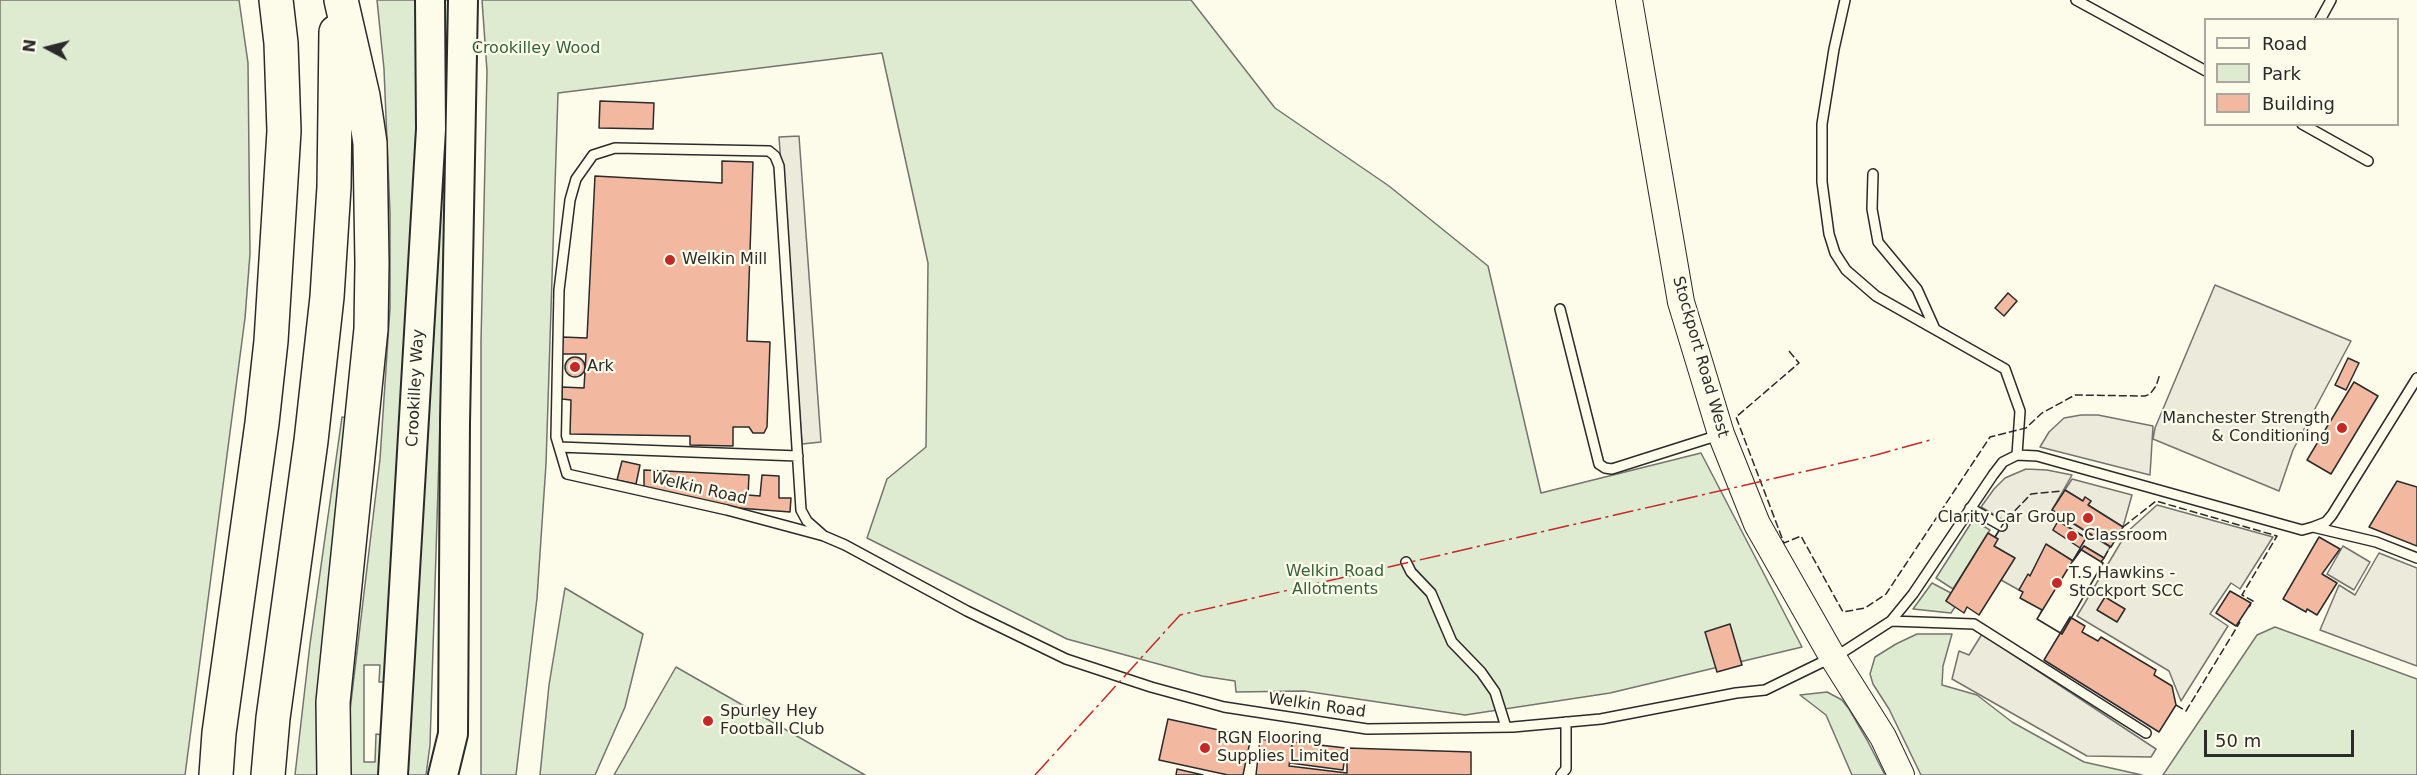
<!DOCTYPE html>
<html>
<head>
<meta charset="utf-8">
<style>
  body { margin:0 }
  #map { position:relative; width:2417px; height:775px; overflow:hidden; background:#fdfbea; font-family:"DejaVu Sans",sans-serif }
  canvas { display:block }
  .legend { position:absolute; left:2204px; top:18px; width:195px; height:108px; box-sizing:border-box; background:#fdfbea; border:2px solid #a9a89e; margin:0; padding:8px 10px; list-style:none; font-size:18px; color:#2b2b2b }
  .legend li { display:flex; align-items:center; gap:12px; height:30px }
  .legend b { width:30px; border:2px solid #a9a89e }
  .north { position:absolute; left:18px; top:18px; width:60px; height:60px; -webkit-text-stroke:4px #fdfbea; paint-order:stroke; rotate:277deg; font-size:16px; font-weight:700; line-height:24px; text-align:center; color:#2b2b2b }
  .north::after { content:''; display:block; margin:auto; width:21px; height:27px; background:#2b2b2b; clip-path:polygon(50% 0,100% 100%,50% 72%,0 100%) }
  .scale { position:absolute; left:2204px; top:730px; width:150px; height:27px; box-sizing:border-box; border:3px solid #2b2b2b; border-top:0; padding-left:8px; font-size:18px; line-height:21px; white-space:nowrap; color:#2b2b2b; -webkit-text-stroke:4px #fdfbea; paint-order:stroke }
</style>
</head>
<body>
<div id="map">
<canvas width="2417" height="775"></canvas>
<ul class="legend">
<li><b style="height:8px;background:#fdfbea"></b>Road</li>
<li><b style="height:16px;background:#deebd1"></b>Park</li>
<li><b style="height:16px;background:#f2b8a0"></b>Building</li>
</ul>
<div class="north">N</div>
<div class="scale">50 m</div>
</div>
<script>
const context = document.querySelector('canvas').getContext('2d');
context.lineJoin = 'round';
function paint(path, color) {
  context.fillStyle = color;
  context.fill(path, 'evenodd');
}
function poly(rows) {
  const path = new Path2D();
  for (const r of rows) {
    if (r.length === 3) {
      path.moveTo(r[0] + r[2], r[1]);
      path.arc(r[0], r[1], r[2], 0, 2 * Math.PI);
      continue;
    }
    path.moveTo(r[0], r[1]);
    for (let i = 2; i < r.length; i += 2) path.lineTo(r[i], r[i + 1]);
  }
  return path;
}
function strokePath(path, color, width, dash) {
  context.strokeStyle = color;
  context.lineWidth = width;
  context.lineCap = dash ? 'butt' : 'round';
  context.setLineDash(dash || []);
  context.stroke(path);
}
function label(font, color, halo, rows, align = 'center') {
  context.font = font + ' "DejaVu Sans",sans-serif';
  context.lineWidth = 4.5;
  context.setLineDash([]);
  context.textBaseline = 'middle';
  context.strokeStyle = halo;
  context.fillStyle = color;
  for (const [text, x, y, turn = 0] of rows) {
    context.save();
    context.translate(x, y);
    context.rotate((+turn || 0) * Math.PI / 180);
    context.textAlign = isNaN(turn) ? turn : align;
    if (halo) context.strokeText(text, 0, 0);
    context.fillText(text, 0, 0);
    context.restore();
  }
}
const green = poly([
  [0,0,239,0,248,63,250,254,245,318,185,775,0,775,0,0],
  [377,0,417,0,418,75,414,180,385,682,379,682,380,665,364,665,364,762,375,762,376,734,382,735,379,775,347,775,346,744,380,459,390,308,390,213,384,69,377,0],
  [443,0,448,0,448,167,430,745,426,775,402,775,443,0],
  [482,0,1191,0,1275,108,1389,186,1488,266,1541,493,1701,453,1802,647,1610,693,1465,715,1304,691,1236,692,1235,681,1202,676,1067,639,867,538,887,479,926,447,928,263,882,53,558,93,546,464,537,598,516,775,481,775,481,342,487,71,482,0],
  [342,417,347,418,320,775,295,775,310,644,342,417],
  [1973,520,1990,530,1953,589,1936,578,1973,520],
  [1932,583,1951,593,1946,601,1955,607,1951,613,1913,609,1932,583],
  [565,588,643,634,625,707,595,775,540,775,549,685,565,588],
  [2275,627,2417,679,2417,775,2163,775,2257,635,2275,627],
  [1917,634,1952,634,1943,666,1942,685,1977,695,2012,722,2084,762,2142,775,1921,775,1889,709,1873,684,1870,674,1875,657,1896,644,1917,634],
  [676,667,865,775,614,775,676,667],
  [1827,692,1842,700,1849,709,1867,740,1885,775,1852,775,1826,715,1800,695,1827,692]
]);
paint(green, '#deebd1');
strokePath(green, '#74746e', 1.5);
const parking = poly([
  [799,136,821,442,802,444,779,137,799,136],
  [2215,285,2351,341,2293,450,2279,491,2153,439,2155,428,2215,285],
  [2081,415,2098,415,2153,426,2150,475,2040,447,2049,432,2064,418,2081,415],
  [2026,469,2047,470,2072,475,2052,510,2110,547,2104,558,2084,546,2082,550,2080,549,2073,561,2046,545,2030,576,2028,575,2019,590,2001,580,2014,558,1994,546,1998,539,1995,537,2005,521,1981,507,1994,489,2005,478,2026,469],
  [2059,521,2086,538,2080,547,2053,530,2059,521],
  [2072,479,2132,495,2123,527,2088,505,2091,501,2085,497,2083,501,2065,490,2072,479],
  [2157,505,2273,537,2240,589,2231,583,2210,614,2228,626,2181,701,2169,671,2077,616,2127,532,2157,505],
  [2343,546,2370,562,2354,590,2327,574,2343,546],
  [2379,553,2417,568,2417,666,2320,630,2339,585,2355,595,2379,553],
  [1982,634,2156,749,2151,757,2087,756,1952,679,1959,651,1969,655,1982,634]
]);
paint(parking, '#eceadb');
strokePath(parking, '#74746e', 1.5);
const building = poly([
  [600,101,654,103,653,129,599,128,600,101],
  [722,161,753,162,747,341,770,342,767,427,764,433,753,433,749,427,733,427,733,446,690,445,690,436,570,434,571,400,562,399,562,387,584,388,586,354,561,354,562,337,587,338,595,176,722,183,722,161],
  [2008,293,2017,301,2004,316,1995,308,2008,293],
  [575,367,10],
  [2348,358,2359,363,2346,390,2335,385,2348,358],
  [2354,382,2378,396,2331,474,2307,460,2354,382],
  [622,461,640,465,636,484,617,480,622,461],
  [644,470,749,475,748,495,760,496,762,475,779,476,779,498,791,498,790,512,738,508,644,487,644,470],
  [2397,481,2417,487,2417,546,2369,527,2397,481],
  [2065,490,2083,501,2085,497,2091,501,2088,505,2123,527,2111,547,2052,510,2065,490],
  [2058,521,2086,538,2080,548,2053,530,2058,521],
  [1988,533,1998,539,1994,546,2015,558,1979,615,1967,607,1964,613,1946,601,1988,533],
  [2319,537,2340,549,2322,574,2337,583,2317,615,2307,609,2306,612,2283,599,2319,537],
  [2046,544,2073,561,2084,546,2104,558,2101,562,2103,563,2062,634,2037,619,2042,610,2020,598,2023,592,2019,590,2028,574,2030,576,2046,544],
  [2080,549,2103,563,2062,634,2037,619,2080,549],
  [2230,591,2251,603,2236,626,2216,613,2230,591],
  [2105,597,2125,609,2117,622,2097,610,2105,597],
  [2070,617,2085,626,2082,632,2098,641,2101,637,2156,670,2154,675,2172,686,2176,705,2159,732,2044,660,2070,617],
  [1730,624,1742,665,1717,672,1705,632,1730,624],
  [1168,719,1251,737,1243,775,1228,775,1159,760,1168,719],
  [1260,739,1292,743,1289,766,1347,773,1347,748,1471,752,1471,775,1256,775,1260,739],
  [1293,742,1346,748,1343,770,1290,763,1293,742],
  [1177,769,1203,775,1176,775,1177,769]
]);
paint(building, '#f2b8a0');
strokePath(building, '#2b2b2b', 1.5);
const lane = poly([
  [1845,0,1834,49,1822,124,1822,182,1829,234,1835,253,1846,270,1876,296,2005,369,2020,411,2017,455],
  [2076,0,2206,71],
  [2320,20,2331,0],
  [2302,124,2368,161],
  [1873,174,1872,209,1878,242,1917,289,1935,329],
  [1560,309,1599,464,1605,468,1612,469,1719,435],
  [559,447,798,456],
  [1970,508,2002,526],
  [2313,527,2376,542,2417,558],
  [824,536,807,521,801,510,779,166,775,156,769,151,615,148,593,155,576,179,570,200,559,290,556,437,567,474,727,510,824,536,845,545,967,611,1066,659,1151,687,1224,707,1367,729,1513,727,1601,719,1736,693,1765,690,1843,652,1891,621,1913,594,1993,475,2003,462,2017,455,2037,456,2302,530,2313,527,2326,522,2332,515,2417,378],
  [1406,562,1411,572,1431,593,1452,642,1481,672,1495,692,1506,727],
  [1891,621,1974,624,2146,733],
  [1561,775,1566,769,1566,722]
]);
const secondary = poly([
  [1629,0,1681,302,1721,434,1757,524,1832,656,1883,737,1901,775]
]);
const primary = poly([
  [393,775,431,129,430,0],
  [443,775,453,734,455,423,463,0]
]);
const highway = poly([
  [216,775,219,733,262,423,271,341,284,131,281,43,276,0],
  [268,775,273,718,311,441,327,297,334,187,336,32],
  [334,775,333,702,371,329,372,263,370,143,363,96,341,0]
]);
strokePath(lane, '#2b2b2b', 12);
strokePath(secondary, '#2b2b2b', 28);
strokePath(primary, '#2b2b2b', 32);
strokePath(highway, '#2b2b2b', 36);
strokePath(lane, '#fdfbea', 9);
strokePath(secondary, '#fdfbea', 26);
strokePath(primary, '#fdfbea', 28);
strokePath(highway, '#fdfbea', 33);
strokePath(poly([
  [1789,351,1799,363,1736,417,1784,543,1801,536,1843,612,1865,608,1886,594,1990,437,2026,428,2042,413,2075,395,2145,396,2150,394,2156,386,2160,374],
  [2123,527,2156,501,2277,536,2242,595,2253,601,2249,607],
  [1995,537,2005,521,2031,494,2062,491],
  [2104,558,2110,547],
  [2176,705,2186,711,2240,622]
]), '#2b2b2b', 1.5, [8, 3]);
strokePath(poly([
  [1035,775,1180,615,1876,455,1934,439]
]), '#c62828', 1.5, [21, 4.5, 3, 4.5]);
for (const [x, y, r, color] of [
  [670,260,6,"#c62828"],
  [575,367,6,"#c62828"],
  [2342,428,6,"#c62828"],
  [2088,518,6,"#c62828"],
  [2072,536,6,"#c62828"],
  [2057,583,6,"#c62828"],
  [708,721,6,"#c62828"],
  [1205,748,6,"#c62828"]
]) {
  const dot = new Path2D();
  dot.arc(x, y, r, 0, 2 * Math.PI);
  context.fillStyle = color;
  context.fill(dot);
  strokePath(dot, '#fdfbea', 2);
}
label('16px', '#34623c', '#fdfbea', [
  ["Crookilley Wood",536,49],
  ["Welkin Road",1335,572],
  ["Allotments",1335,590]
]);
label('16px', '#2b2b2b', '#fdfbea', [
  ["Welkin Mill",682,260],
  ["Ark",587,367],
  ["Manchester Strength",2330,419,"right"],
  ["& Conditioning",2330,437,"right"],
  ["Clarity Car Group",2076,518,"right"],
  ["Classroom",2084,536],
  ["T.S Hawkins -",2069,574],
  ["Stockport SCC",2069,592],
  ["Spurley Hey",720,712],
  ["Football Club",720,730],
  ["RGN Flooring",1217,739],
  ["Supplies Limited",1217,757]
], 'left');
label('16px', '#2b2b2b', '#fdfbea', [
  ["Stockport Road West",1700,357,74],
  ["Crookilley Way",416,388,-87],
  ["Welkin Road",699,489,13],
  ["Welkin Road",1317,706,8]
]);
</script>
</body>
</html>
